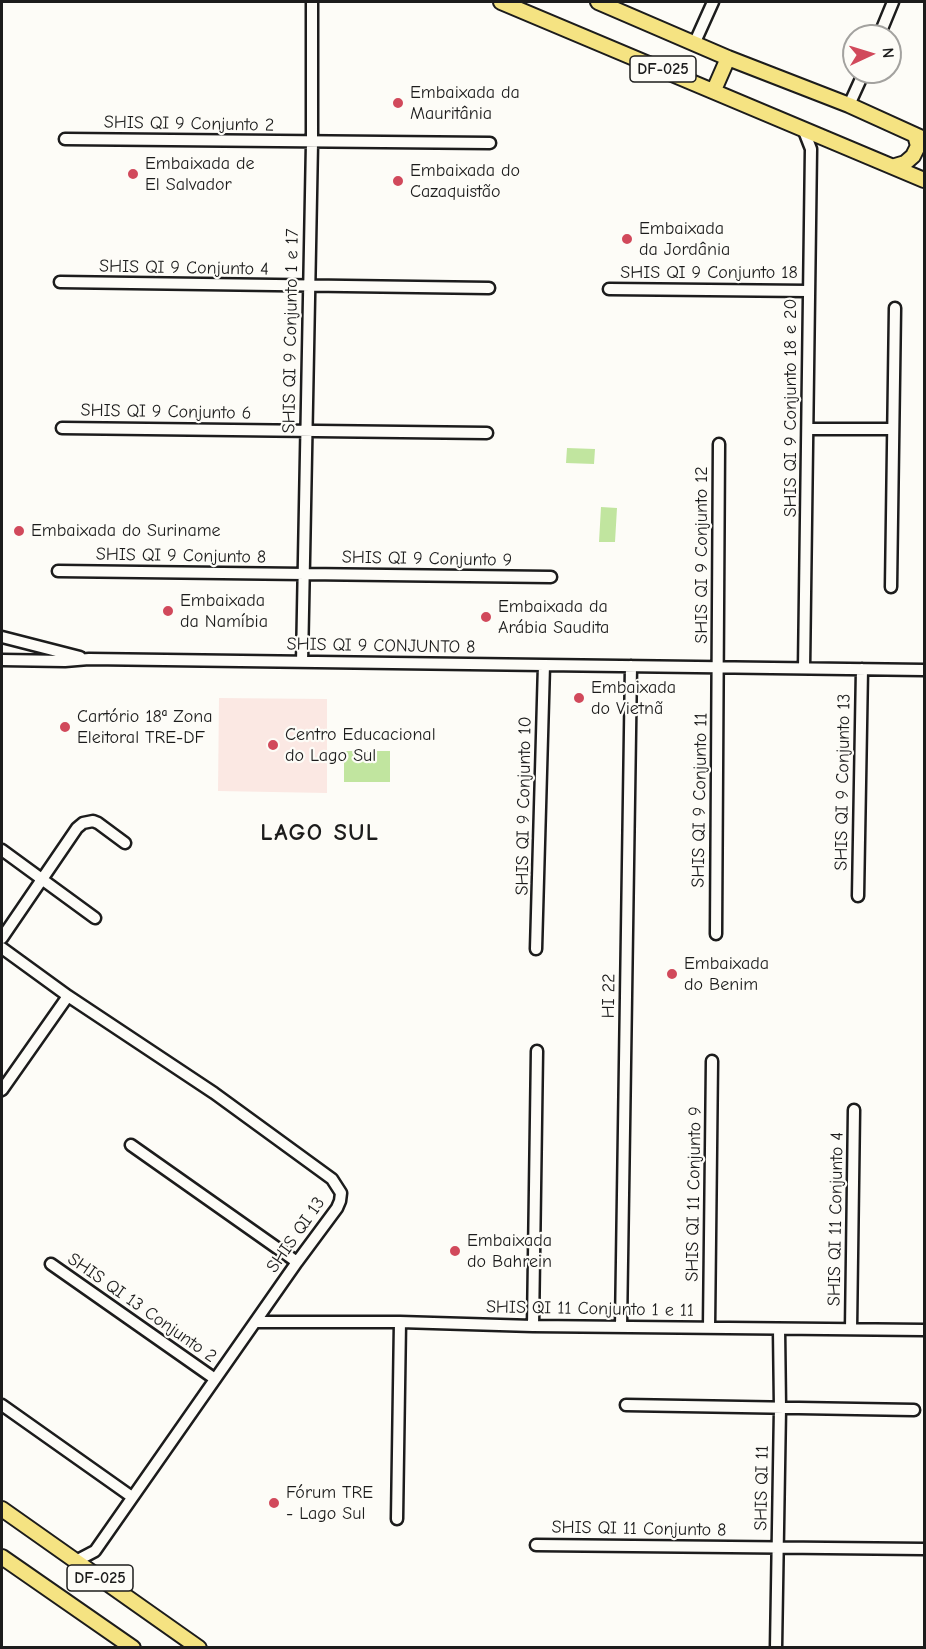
<!DOCTYPE html>
<html>
<head>
<meta charset="utf-8">
<style>
  body { margin:0 }
  #map { position:relative; width:926px; height:1649px; overflow:hidden; background:#fdfcf7; font-family:"Comic Neue",sans-serif }
  canvas { display:block }
  .frame { position:absolute; inset:0; border:3px solid #1c1c1c; pointer-events:none }
  .north { position:absolute; left:842px; top:24px; width:60px; height:60px; box-sizing:border-box; background:#fdfcf7; border:2px solid #a3a29f; border-radius:50%; rotate:86deg; font-size:16px; font-weight:700; line-height:24px; text-align:center; color:#1c1c1c }
  .north::after { content:''; display:block; margin:auto; width:21px; height:27px; background:#d1495b; clip-path:polygon(50% 0,100% 100%,50% 72%,0 100%) }
</style>
</head>
<body>
<div id="map">
<canvas width="926" height="1649"></canvas>
<div class="frame"></div>
<div class="north">N</div>
</div>
<script>
const context = document.querySelector('canvas').getContext('2d');
context.lineJoin = 'round';
function paint(path, color) {
  context.fillStyle = color;
  context.fill(path, 'evenodd');
}
function poly(rows) {
  const path = new Path2D();
  for (const r of rows) {
    path.moveTo(r[0], r[1]);
    for (let i = 2; i < r.length; i += 2) path.lineTo(r[i], r[i + 1]);
  }
  return path;
}
function strokePath(path, color, width, dash) {
  context.strokeStyle = color;
  context.lineWidth = width;
  context.lineCap = dash ? 'butt' : 'round';
  context.setLineDash(dash || []);
  context.stroke(path);
}
function label(font, color, halo, rows, align = 'center') {
  context.font = font + ' "Comic Neue",sans-serif';
  context.lineWidth = 4.5;
  context.setLineDash([]);
  context.textBaseline = 'middle';
  context.strokeStyle = halo;
  context.fillStyle = color;
  for (const [text, x, y, turn = 0] of rows) {
    context.save();
    context.translate(x, y);
    context.rotate((+turn || 0) * Math.PI / 180);
    context.textAlign = isNaN(turn) ? turn : align;
    if (halo) context.strokeText(text, 0, 0);
    context.fillText(text, 0, 0);
    context.restore();
  }
}
paint(poly([
  [219,698,327,699,327,793,218,791]
]), '#fbe8e3');
paint(poly([
  [567,448,595,449,594,464,566,463],
  [601,507,617,508,615,542,599,542],
  [344,751,390,751,390,782,344,782]
]), '#c1e59f');
const minor = poly([
  [879,36,893,2],
  [695,42,713,2],
  [849,105,864,72],
  [65,139,490,143],
  [60,282,489,288],
  [609,289,808,291],
  [62,428,487,433],
  [809,429,893,429],
  [58,571,551,577],
  [891,587,895,308],
  [2,637,80,657],
  [2,660,65,661,89,659,924,670],
  [302,662,312,143,312,2],
  [804,668,811,149,804,131],
  [2,850,95,918],
  [858,896,862,669],
  [716,934,719,444],
  [2,938,77,828,83,823,93,821,98,823,125,843],
  [2,948,68,996,214,1093,332,1179,341,1193,340,1201,337,1208,297,1262,95,1551,76,1561],
  [536,949,544,665],
  [2,1090,68,996],
  [131,1145,297,1262],
  [51,1264,215,1379],
  [255,1322,400,1322,533,1326,924,1330],
  [533,1326,537,1051],
  [621,1326,631,666],
  [709,1327,712,1061],
  [851,1329,854,1110],
  [2,1405,132,1497],
  [626,1405,914,1410],
  [397,1519,400,1322],
  [536,1545,924,1549],
  [776,1648,780,1408,779,1329]
]);
const major = poly([
  [501,2,924,180],
  [598,2,728,58,849,105,924,139],
  [714,90,728,58],
  [895,166,905,163,913,156,918,146,915,135],
  [2,1509,199,1648],
  [2,1557,133,1648]
]);
strokePath(minor, '#1c1c1c', 15);
strokePath(major, '#1c1c1c', 18);
strokePath(minor, '#fdfcf7', 10);
strokePath(major, '#f5e382', 14);
for (const [x, y, r, color] of [
  [398,103,6,"#d1495b"],
  [133,174,6,"#d1495b"],
  [398,181,6,"#d1495b"],
  [627,239,6,"#d1495b"],
  [19,531,6,"#d1495b"],
  [168,611,6,"#d1495b"],
  [486,617,6,"#d1495b"],
  [579,698,6,"#d1495b"],
  [65,727,6,"#d1495b"],
  [273,745,6,"#d1495b"],
  [672,974,6,"#d1495b"],
  [455,1251,6,"#d1495b"],
  [274,1503,6,"#d1495b"]
]) {
  const dot = new Path2D();
  dot.arc(x, y, r, 0, 2 * Math.PI);
  context.fillStyle = color;
  context.fill(dot);
  strokePath(dot, '#fdfcf7', 2);
}
for (const [x, y, w] of [
  [663,69,66],
  [100,1578,66]
]) {
  const box = new Path2D();
  box.roundRect(x - w / 2, y - 13, w, 26, 4.5);
  context.fillStyle = '#fdfcf7';
  context.fill(box);
  strokePath(box, '#1c1c1c', 1.5);
}
label('bold 16px', '#1c1c1c', null, [
  ["DF-025",663,69],
  ["DF-025",100,1578]
]);
label('18px', '#1c1c1c', '#fdfcf7', [
  ["Embaixada da",410,93],
  ["Mauritânia",410,114],
  ["Embaixada de",145,164],
  ["El Salvador",145,185],
  ["Embaixada do",410,171],
  ["Cazaquistão",410,192],
  ["Embaixada",639,229],
  ["da Jordânia",639,250],
  ["Embaixada do Suriname",31,531],
  ["Embaixada",180,601],
  ["da Namíbia",180,622],
  ["Embaixada da",498,607],
  ["Arábia Saudita",498,628],
  ["Embaixada",591,688],
  ["do Vietnã",591,709],
  ["Cartório 18ª Zona",77,717],
  ["Eleitoral TRE-DF",77,738],
  ["Centro Educacional",285,735],
  ["do Lago Sul",285,756],
  ["Embaixada",684,964],
  ["do Benim",684,985],
  ["Embaixada",467,1241],
  ["do Bahrein",467,1262],
  ["Fórum TRE",286,1493],
  ["- Lago Sul",286,1514]
], 'left');
label('18px', '#1c1c1c', '#fdfcf7', [
  ["SHIS QI 9 Conjunto 2",189,124,1],
  ["SHIS QI 9 Conjunto 4",184,268,1],
  ["SHIS QI 9 Conjunto 18",709,273],
  ["SHIS QI 9 Conjunto 1 e 17",291,331,-89],
  ["SHIS QI 9 Conjunto 18 e 20",791,408,-90],
  ["SHIS QI 9 Conjunto 6",166,412,1],
  ["SHIS QI 9 Conjunto 12",702,555,-90],
  ["SHIS QI 9 Conjunto 8",181,556,1],
  ["SHIS QI 9 Conjunto 9",427,559,1],
  ["SHIS QI 9 CONJUNTO 8",381,646,1],
  ["SHIS QI 9 Conjunto 13",843,782,-89],
  ["SHIS QI 9 Conjunto 11",700,800,-89],
  ["SHIS QI 9 Conjunto 10",524,806,-89],
  ["HI 22",609,996,-89],
  ["SHIS QI 11 Conjunto 9",694,1194,-89],
  ["SHIS QI 11 Conjunto 4",836,1219,-89],
  ["SHIS QI 13",296,1235,-55],
  ["SHIS QI 13 Conjunto 2",142,1308,35],
  ["SHIS QI 11 Conjunto 1 e 11",590,1309,1],
  ["SHIS QI 11",762,1488,-89],
  ["SHIS QI 11 Conjunto 8",639,1529,1]
]);
context.letterSpacing = '1.5px';
label('bold 24px', '#1c1c1c', '#fdfcf7', [
  ["LAGO SUL",320,833]
]);
context.letterSpacing = '0px';
</script>
</body>
</html>
